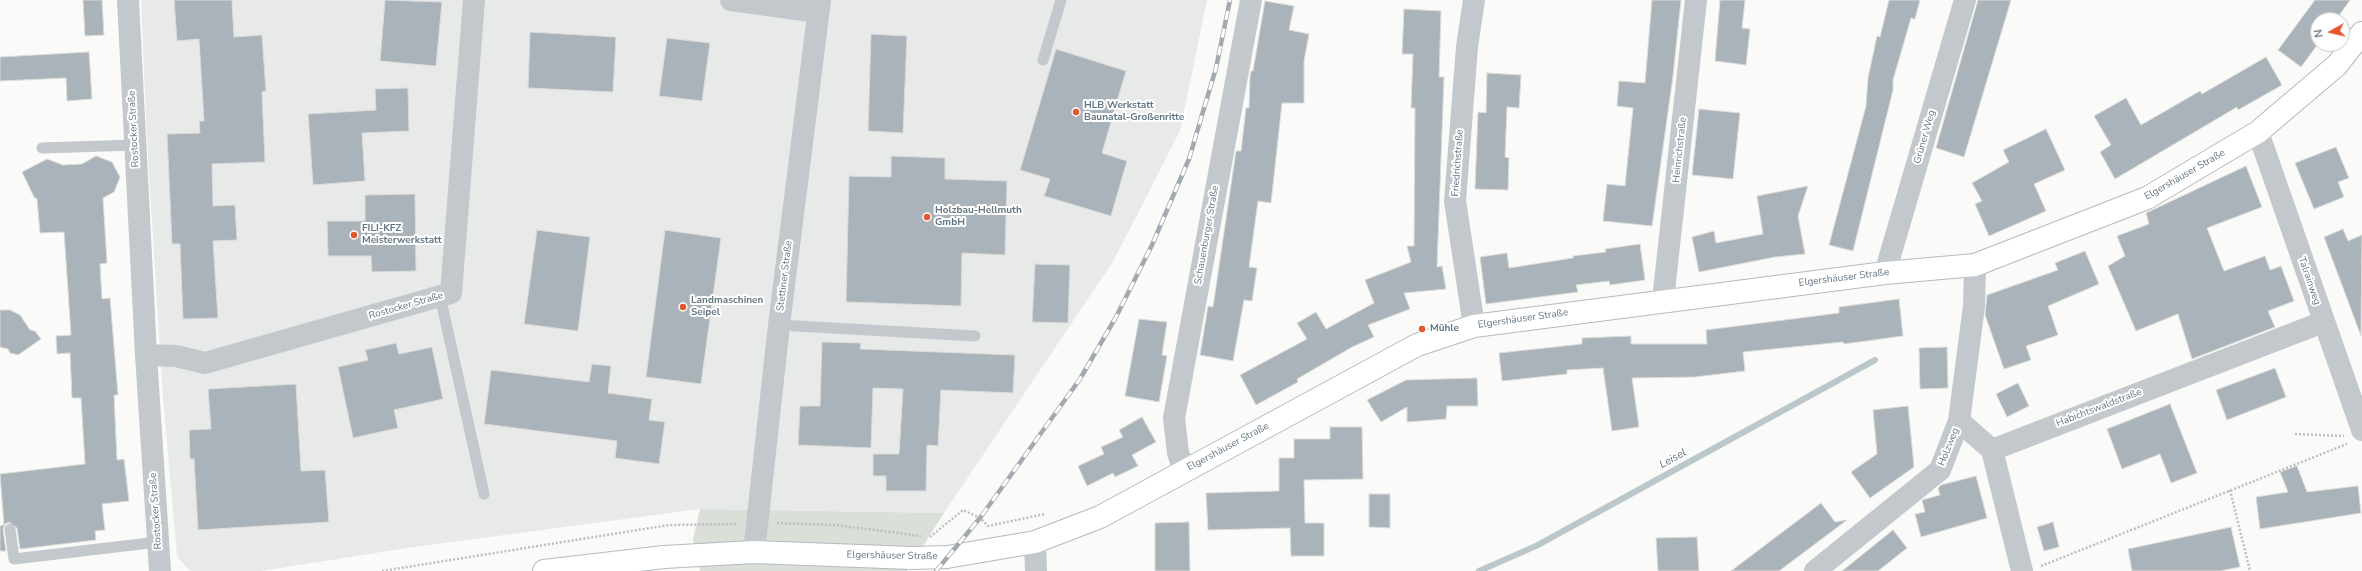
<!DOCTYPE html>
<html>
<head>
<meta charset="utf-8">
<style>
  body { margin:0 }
  #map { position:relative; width:2362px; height:571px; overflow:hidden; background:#fafaf8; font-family:"Nunito Sans",sans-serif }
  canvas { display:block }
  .north { position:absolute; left:2310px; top:12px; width:40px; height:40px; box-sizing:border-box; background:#fff; border:1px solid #c1c8cd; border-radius:50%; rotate:262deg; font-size:11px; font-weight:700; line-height:16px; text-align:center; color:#657683 }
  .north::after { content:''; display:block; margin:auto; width:14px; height:18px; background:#e4572e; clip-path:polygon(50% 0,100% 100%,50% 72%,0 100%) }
</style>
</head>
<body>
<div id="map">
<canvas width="2362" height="571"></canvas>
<div class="north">N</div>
</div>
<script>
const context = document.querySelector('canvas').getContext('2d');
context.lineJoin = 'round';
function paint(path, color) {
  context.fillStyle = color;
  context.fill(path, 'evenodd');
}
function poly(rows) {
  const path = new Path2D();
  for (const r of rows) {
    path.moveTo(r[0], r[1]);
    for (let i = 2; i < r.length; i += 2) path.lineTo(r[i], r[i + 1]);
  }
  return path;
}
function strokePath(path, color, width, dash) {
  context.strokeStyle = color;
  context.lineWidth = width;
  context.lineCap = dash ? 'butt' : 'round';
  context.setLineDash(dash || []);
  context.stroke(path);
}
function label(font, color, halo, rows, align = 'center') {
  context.font = font + ' "Nunito Sans",sans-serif';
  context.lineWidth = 4;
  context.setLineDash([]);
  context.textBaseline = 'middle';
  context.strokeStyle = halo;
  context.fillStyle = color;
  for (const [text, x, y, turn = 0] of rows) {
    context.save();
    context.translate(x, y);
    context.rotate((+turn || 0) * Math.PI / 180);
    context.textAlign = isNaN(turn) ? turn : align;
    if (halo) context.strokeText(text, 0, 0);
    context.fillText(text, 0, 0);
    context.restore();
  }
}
paint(poly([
  [141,0,1207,0,1180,131,1135,219,1112,263,944,513,700,509,407,548,261,571,193,571,189,570,177,556,163,398,147,142]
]), '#e8e9e9');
paint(poly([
  [700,509,944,513,907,571,700,571,693,539]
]), '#dadfd7');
strokePath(poly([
  [1479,571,1536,546,1875,360]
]), '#bbc7cb', 6);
const building = poly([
  [83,0,102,0,104,35,85,36,83,0],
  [174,0,232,0,234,37,262,35,266,91,262,92,265,162,212,164,213,206,235,205,237,240,213,241,218,318,183,319,180,244,172,244,167,134,200,133,199,121,204,121,199,39,177,41,174,0],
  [385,0,442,2,436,66,380,61,385,0],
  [1652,0,1681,0,1673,76,1652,226,1603,221,1607,184,1625,186,1633,108,1617,106,1619,81,1645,83,1652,0],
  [1720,0,1745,0,1742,28,1750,29,1746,65,1715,61,1720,0],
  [1889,0,1920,0,1915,19,1911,18,1893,80,1893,90,1853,251,1829,245,1866,106,1868,78,1877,36,1880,37,1889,0],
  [1978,0,2011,0,1964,157,1936,148,1978,0],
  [2315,0,2350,0,2336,20,2318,20,2318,44,2301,67,2278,50,2315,0],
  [1265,1,1294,6,1289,30,1309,34,1304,61,1304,103,1282,103,1271,203,1258,201,1249,267,1257,268,1252,301,1244,300,1233,361,1200,355,1208,306,1213,307,1236,151,1241,151,1246,108,1249,108,1250,77,1251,71,1253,71,1265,1],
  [1404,9,1441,11,1439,77,1444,77,1437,267,1442,266,1446,289,1404,293,1410,309,1368,325,1374,337,1352,347,1297,379,1298,382,1256,405,1240,375,1307,339,1297,323,1316,312,1326,329,1374,303,1365,280,1411,262,1407,246,1414,246,1415,108,1411,108,1413,54,1402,54,1404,9],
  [530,32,616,37,613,92,528,88,530,32],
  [871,34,907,36,903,133,868,131,871,34],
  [667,38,710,43,702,101,659,96,667,38],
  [1056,49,1126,71,1102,153,1127,161,1111,216,1044,196,1050,179,1020,170,1056,49],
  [89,52,92,99,67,101,66,78,0,81,0,57,89,52],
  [2266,57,2282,85,2238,110,2237,107,2115,179,2100,152,2111,145,2094,116,2126,98,2141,125,2200,91,2202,94,2266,57],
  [1487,73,1521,75,1519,108,1507,107,1505,157,1509,158,1508,190,1475,189,1478,112,1486,113,1487,73],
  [408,88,409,131,362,133,365,181,313,185,308,114,376,110,375,89,408,88],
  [1699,109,1740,113,1733,179,1692,175,1699,109],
  [2046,129,2065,170,2034,184,2046,211,1989,236,1975,204,1982,201,1972,183,2009,162,2003,150,2046,129],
  [2336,147,2349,178,2338,182,2344,197,2314,209,2295,163,2336,147],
  [96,156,112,162,120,177,114,192,103,198,107,263,100,264,102,299,110,298,118,395,114,395,117,460,124,459,129,501,102,504,105,530,95,531,96,540,20,549,17,528,9,522,5,524,3,530,6,551,0,551,0,526,4,525,0,474,85,464,81,398,72,398,70,353,57,354,56,336,71,335,64,232,40,233,37,199,34,197,22,172,47,159,63,165,82,164,96,156],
  [891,156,945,158,945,179,1007,181,1005,255,962,253,961,306,846,302,849,176,891,177,891,156],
  [2246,166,2262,207,2207,228,2224,271,2265,256,2270,270,2281,266,2294,301,2268,311,2275,327,2192,359,2178,314,2136,331,2108,266,2125,256,2117,236,2149,224,2146,213,2246,166],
  [1808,186,1798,216,1805,254,1775,257,1699,272,1692,237,1714,231,1716,243,1763,234,1757,196,1808,186],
  [415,194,416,271,372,272,371,256,328,256,327,221,365,221,365,195,415,194],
  [2343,229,2348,241,2362,235,2361,336,2324,237,2343,229],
  [537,230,590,237,578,331,524,324,537,230],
  [665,230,721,238,701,384,646,377,665,230],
  [1640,244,1645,280,1610,285,1609,281,1576,285,1578,292,1486,304,1480,257,1507,253,1509,268,1573,258,1573,256,1606,252,1605,249,1640,244],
  [2085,251,2099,284,2048,306,2058,335,2026,346,2031,360,2004,369,1985,315,1987,295,2058,270,2055,263,2085,251],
  [1035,264,1070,265,1068,323,1032,322,1035,264],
  [1899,299,1903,336,1844,344,1843,342,1743,352,1745,371,1695,377,1632,378,1639,427,1612,431,1603,368,1567,370,1567,374,1502,381,1499,353,1582,344,1582,338,1631,336,1631,344,1707,344,1706,330,1839,313,1839,307,1899,299],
  [0,310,10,310,20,315,30,330,35,331,41,339,18,355,10,353,8,349,0,347,0,310],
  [1139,319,1167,322,1162,355,1167,356,1159,402,1125,396,1139,319],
  [822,342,861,343,860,349,1015,355,1013,393,941,390,938,446,927,445,926,491,886,491,886,476,873,476,873,454,899,454,903,389,873,388,871,448,798,445,800,406,820,406,822,342],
  [396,343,399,354,432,347,443,399,394,410,398,428,353,438,338,367,368,360,365,350,396,343],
  [1947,347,1948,388,1920,389,1919,348,1947,347],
  [592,364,611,366,608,393,652,399,649,420,665,422,659,464,615,458,617,441,484,424,491,370,589,382,592,364],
  [2275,368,2286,397,2227,420,2216,390,2275,368],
  [1477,378,1478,406,1447,406,1446,419,1407,422,1407,407,1381,422,1367,400,1406,380,1477,378],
  [2018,383,2029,406,2007,417,1996,394,2018,383],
  [296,384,301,471,325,470,329,522,198,530,194,459,190,459,189,430,211,429,208,389,296,384],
  [2170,404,2197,473,2171,483,2160,454,2122,469,2107,429,2170,404],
  [1908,406,1914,467,1870,498,1851,472,1877,454,1873,410,1908,406],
  [1142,417,1156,442,1132,455,1138,466,1115,477,1113,473,1087,486,1078,466,1104,454,1101,447,1123,437,1119,430,1142,417],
  [1330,427,1362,427,1363,479,1304,480,1305,523,1324,523,1324,556,1291,556,1290,528,1208,530,1206,493,1279,491,1279,458,1294,458,1294,439,1330,439,1330,427],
  [2297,466,2307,492,2358,486,2361,513,2260,529,2256,497,2288,492,2280,472,2297,466],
  [1976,476,1987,518,1921,537,1915,514,1925,512,1922,500,1940,495,1938,488,1941,485,1976,476],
  [1369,494,1390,494,1390,528,1369,527,1369,494],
  [1821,503,1835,522,1847,520,1779,571,1731,571,1821,503],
  [1189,522,1190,571,1155,571,1155,523,1189,522],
  [2053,522,2059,547,2044,551,2037,527,2053,522],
  [2231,527,2240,567,2220,571,2132,571,2128,549,2231,527],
  [1893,530,1907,548,1878,571,1842,571,1893,530],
  [1697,537,1699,571,1658,571,1656,538,1697,537]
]);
paint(building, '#aab3b9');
strokePath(building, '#dcdcda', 1);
const secondary = poly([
  [544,571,664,557,754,552,912,558,947,557,1035,542,1100,517,1417,345,1474,326,1885,273,1975,265,2147,198,2258,132,2337,65,2362,33]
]);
strokePath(secondary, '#b3babf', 24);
strokePath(poly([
  [2295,434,2344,436],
  [2230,490,2250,571],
  [777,523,835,525,921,536],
  [930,537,963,510,980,518,988,526,1045,514],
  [2041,566,2347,444],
  [382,571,669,525,738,524]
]), '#bbbfc2', 2.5, [2, 2]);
strokePath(poly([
  [1043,60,1061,0],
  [42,148,135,145],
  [440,296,484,494],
  [779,325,975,336],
  [10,529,14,559,158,542]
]), '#c3c8cc', 11);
strokePath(poly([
  [128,0,146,355,160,571],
  [731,0,818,12],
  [2258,132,2362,430],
  [1885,273,1965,0],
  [1663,300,1696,0],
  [1474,326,1455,201,1467,47,1474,0],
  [146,355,176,356,205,363,451,293,474,0],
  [1959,421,1992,450],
  [1184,470,1178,453,1174,418,1251,0],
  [1035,542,1036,571],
  [754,552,779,325,820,0],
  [1815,571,1940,470,1959,421,1974,306,1975,265],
  [2022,571,1992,450,2323,322]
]), '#c3c8cc', 22);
strokePath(secondary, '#fff', 22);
const rail = poly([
  [936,571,980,518,1080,379,1116,317,1152,245,1189,159,1216,68,1230,0]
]);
strokePath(rail, '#a2aab0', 4.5);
strokePath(rail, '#fff', 3, [9]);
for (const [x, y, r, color] of [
  [1076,112,4,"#e4572e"],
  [927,217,4,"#e4572e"],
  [354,235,4,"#e4572e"],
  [683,307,4,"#e4572e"],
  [1422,329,4,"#e4572e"]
]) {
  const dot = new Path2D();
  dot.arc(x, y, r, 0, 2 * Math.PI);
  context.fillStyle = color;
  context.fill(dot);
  strokePath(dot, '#fff', 1.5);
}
label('bold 10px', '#657683', '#fff', [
  ["HLB Werkstatt",1084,106],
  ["Baunatal-Großenritte",1084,118],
  ["Holzbau-Hellmuth",935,211],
  ["GmbH",935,223],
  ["FILI-KFZ",362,229],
  ["Meisterwerkstatt",362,241],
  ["Landmaschinen",691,301],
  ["Seipel",691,313],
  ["Mühle",1430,329]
], 'left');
label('10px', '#657683', '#fff', [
  ["Rostocker Straße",134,129,-93],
  ["Grüner Weg",1925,137,-74],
  ["Heinrichstraße",1680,150,-84],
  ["Friedrichstraße",1458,163,-86],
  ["Elgershäuser Straße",2185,175,-30],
  ["Schauenburger Straße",1207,235,-80],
  ["Stettiner Straße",785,276,-83],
  ["Elgershäuser Straße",1844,278,-7],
  ["Talrainweg",2309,281,71],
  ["Rostocker Straße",406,306,-16],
  ["Elgershäuser Straße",1523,319,-8],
  ["Habichtswaldstraße",2099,408,-21],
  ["Elgershäuser Straße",1228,447,-28],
  ["Holzweg",1949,447,-68],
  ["Rostocker Straße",156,511,-94],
  ["Elgershäuser Straße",892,556,1]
]);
label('italic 11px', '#60757c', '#fff', [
  ["Leisel",1673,459,-29]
]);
</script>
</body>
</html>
